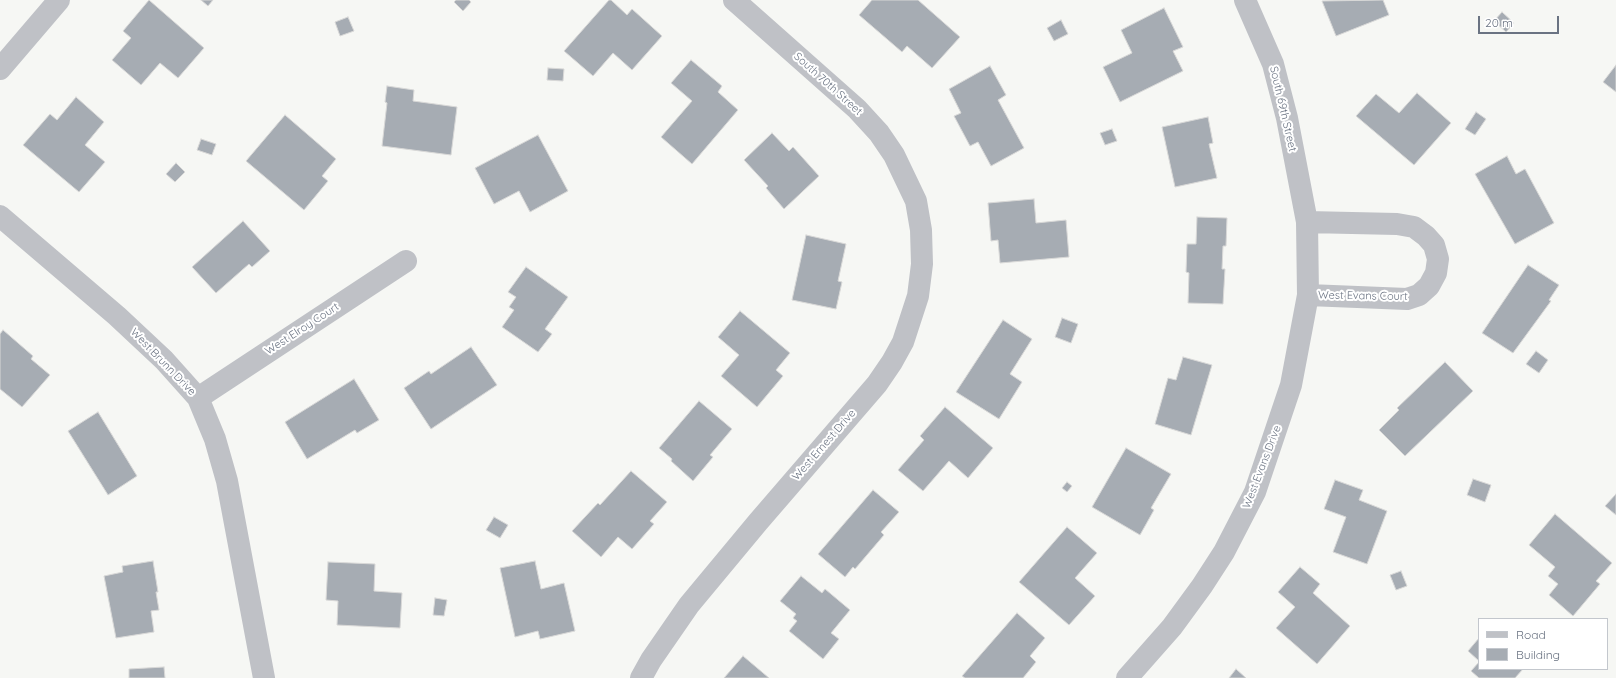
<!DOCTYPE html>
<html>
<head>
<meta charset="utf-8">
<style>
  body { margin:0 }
  #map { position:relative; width:1616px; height:678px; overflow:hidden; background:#f6f7f4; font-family:Quicksand,sans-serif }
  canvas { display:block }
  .legend { position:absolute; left:1478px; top:618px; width:130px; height:52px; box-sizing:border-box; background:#fff; border:1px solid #c3c7cd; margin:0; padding:5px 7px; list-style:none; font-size:12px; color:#6a7382 }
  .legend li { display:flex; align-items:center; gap:8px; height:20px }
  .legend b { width:20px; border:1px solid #c3c7cd }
  .scale { position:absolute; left:1478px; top:16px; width:81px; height:18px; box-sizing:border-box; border:2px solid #6a7382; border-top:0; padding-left:5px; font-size:12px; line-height:14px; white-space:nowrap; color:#6a7382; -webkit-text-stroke:3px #fff; paint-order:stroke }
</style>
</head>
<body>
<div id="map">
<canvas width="1616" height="678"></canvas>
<ul class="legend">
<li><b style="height:5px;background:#bfc1c6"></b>Road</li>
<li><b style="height:11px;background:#a6acb3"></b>Building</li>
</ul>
<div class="scale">20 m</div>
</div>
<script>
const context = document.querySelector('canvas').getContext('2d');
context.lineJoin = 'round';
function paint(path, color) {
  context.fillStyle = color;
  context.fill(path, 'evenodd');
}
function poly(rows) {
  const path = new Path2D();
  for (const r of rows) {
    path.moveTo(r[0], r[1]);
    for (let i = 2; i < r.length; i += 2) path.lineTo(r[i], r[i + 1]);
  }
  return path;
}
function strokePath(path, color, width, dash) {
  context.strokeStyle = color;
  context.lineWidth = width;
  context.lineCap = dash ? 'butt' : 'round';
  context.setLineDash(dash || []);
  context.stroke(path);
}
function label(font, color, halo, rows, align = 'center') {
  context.font = font + ' Quicksand,sans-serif';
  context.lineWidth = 4;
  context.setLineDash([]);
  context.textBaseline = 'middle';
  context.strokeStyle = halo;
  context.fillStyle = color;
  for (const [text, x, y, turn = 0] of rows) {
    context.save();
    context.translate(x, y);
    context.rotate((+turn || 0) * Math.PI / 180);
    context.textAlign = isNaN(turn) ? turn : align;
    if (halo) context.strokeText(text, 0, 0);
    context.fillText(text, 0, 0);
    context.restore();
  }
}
const building = poly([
  [149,0,204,48,178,78,160,63,141,85,112,60,131,38,123,31,149,0],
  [201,0,213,0,208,6,201,0],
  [456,0,469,0,471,2,463,11,454,2,456,0],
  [609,0,611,0,627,15,632,9,662,36,632,70,613,53,593,76,564,51,609,0],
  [872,0,918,0,960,37,932,68,907,46,902,52,859,15,872,0],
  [1383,0,1389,15,1336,36,1322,1,1383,0],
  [1164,8,1183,47,1173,51,1183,71,1120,102,1103,67,1132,53,1121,30,1164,8],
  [1502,12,1514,23,1506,32,1494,21,1502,12],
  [348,17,354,31,340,36,335,22,348,17],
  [1061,20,1068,34,1054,41,1047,28,1061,20],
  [691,60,722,86,718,92,738,110,692,164,661,137,692,101,671,83,691,60],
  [1616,65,1616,92,1603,82,1616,65],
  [990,66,1006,95,998,100,1024,148,991,166,978,142,970,146,954,116,961,113,949,89,990,66],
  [548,68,564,69,563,81,547,80,548,68],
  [387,86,414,90,413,101,457,107,451,155,382,146,387,103,385,102,387,86],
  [1417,93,1451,123,1414,165,1356,116,1376,94,1399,113,1417,93],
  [76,97,104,122,85,145,105,162,79,192,23,145,50,114,57,120,76,97],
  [1476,112,1486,119,1475,135,1465,129,1476,112],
  [285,115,336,159,322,176,328,181,304,210,246,161,285,115],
  [1208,117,1213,143,1209,144,1217,178,1175,187,1162,127,1208,117],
  [1112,129,1117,141,1105,145,1100,133,1112,129],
  [772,133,789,151,793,147,819,176,784,209,766,188,768,186,744,160,772,133],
  [538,135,568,191,530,212,519,191,494,204,475,168,538,135],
  [201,139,216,144,212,155,197,150,201,139],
  [1507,156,1516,174,1525,169,1554,223,1515,244,1475,174,1507,156],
  [176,163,185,172,175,182,166,174,176,163],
  [1034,199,1036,223,1066,220,1069,257,1000,263,998,240,991,241,988,203,1034,199],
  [1197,217,1227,218,1226,246,1223,246,1222,269,1225,269,1223,304,1188,303,1189,273,1186,272,1187,244,1196,244,1197,217],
  [243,221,270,251,252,267,249,264,216,293,192,267,243,221],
  [806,235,846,244,838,281,842,282,836,309,792,300,806,235],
  [1528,265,1559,285,1549,300,1551,301,1513,353,1482,333,1528,265],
  [526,267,568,297,545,329,552,334,538,352,502,327,514,310,509,307,516,297,508,292,526,267],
  [740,311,790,353,776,370,783,376,757,407,721,376,739,355,718,337,740,311],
  [1062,318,1078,324,1071,343,1055,337,1062,318],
  [1003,320,1032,339,1010,374,1022,382,999,419,956,392,1003,320],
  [3,330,33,356,31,359,50,375,22,407,0,389,0,334,3,330],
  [471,347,497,385,431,429,404,388,429,371,431,374,471,347],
  [1536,351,1548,360,1539,373,1526,364,1536,351],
  [1183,357,1212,365,1191,435,1155,424,1168,378,1176,380,1183,357],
  [1445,362,1473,391,1405,456,1379,430,1399,410,1397,408,1445,362],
  [354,379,379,420,357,433,355,430,307,459,285,422,354,379],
  [699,401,732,429,710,455,713,457,693,481,671,461,672,459,659,448,699,401],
  [945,407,993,448,968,478,949,461,923,491,898,470,924,440,920,436,945,407],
  [98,412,137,476,108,495,68,431,98,412],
  [1126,448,1171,474,1151,508,1154,510,1140,535,1092,507,1126,448],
  [631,471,667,502,650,521,654,524,632,549,618,537,601,557,572,531,598,503,600,505,631,471],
  [1473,479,1491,485,1485,502,1467,495,1473,479],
  [1335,480,1363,490,1359,500,1387,511,1367,564,1333,552,1346,517,1324,509,1335,480],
  [1067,482,1072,486,1067,492,1062,488,1067,482],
  [873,490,899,512,881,532,884,535,855,569,853,567,845,577,818,554,873,490],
  [1616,494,1616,515,1605,506,1616,494],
  [1555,514,1612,563,1596,581,1600,584,1573,616,1549,595,1558,584,1548,576,1555,567,1529,545,1555,514],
  [494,517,508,525,500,538,486,530,494,517],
  [1067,527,1097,553,1075,578,1095,596,1069,625,1019,582,1067,527],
  [153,561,158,592,156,592,159,610,151,611,154,632,116,638,104,576,123,572,122,566,153,561],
  [535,561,541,589,564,583,575,631,540,639,538,631,515,637,500,568,535,561],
  [328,562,375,564,374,591,402,593,400,628,337,625,338,601,326,600,328,562],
  [1300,567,1320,584,1313,593,1350,626,1317,664,1276,628,1295,607,1278,592,1300,567],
  [1401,571,1407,586,1396,590,1390,575,1401,571],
  [801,576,822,593,825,589,850,610,831,633,839,639,823,659,789,631,797,621,793,618,796,614,780,601,801,576],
  [435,598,447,600,444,616,433,615,435,598],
  [1017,613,1045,638,1030,656,1036,662,1023,678,965,678,962,676,1017,613],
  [1479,638,1479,661,1468,651,1479,638],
  [743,656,769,678,724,678,743,656],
  [1479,662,1479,669,1523,669,1515,678,1479,678,1471,671,1479,662],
  [164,667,165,678,129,678,129,669,164,667],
  [1236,669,1246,678,1229,678,1236,669]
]);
paint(building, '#a6acb3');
strokePath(building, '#d8d8d7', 1);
strokePath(poly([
  [0,69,59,0],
  [0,216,117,316,164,360,198,398,215,439,227,481,264,678],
  [1307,222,1397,224,1414,227,1426,236,1434,245,1438,259,1436,273,1429,286,1419,295,1407,299,1308,295],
  [198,398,406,261],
  [641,678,651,660,689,605,758,522,877,384,892,362,903,342,918,296,922,264,921,230,916,201,894,155,879,133,857,109,734,0],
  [1127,678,1172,627,1202,586,1224,552,1255,492,1291,385,1308,295,1307,222,1287,118,1273,64,1245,0]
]), '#bfc1c6', 22);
label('11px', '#6a7382', '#fff', [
  ["South 70th Street",828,84,42],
  ["South 69th Street",1283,109,77],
  ["West Evans Court",1363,296,1],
  ["West Elroy Court",302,329,-33],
  ["West Brunn Drive",163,362,46],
  ["West Ernest Drive",824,445,-49],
  ["West Evans Drive",1262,467,-69]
]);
</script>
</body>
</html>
